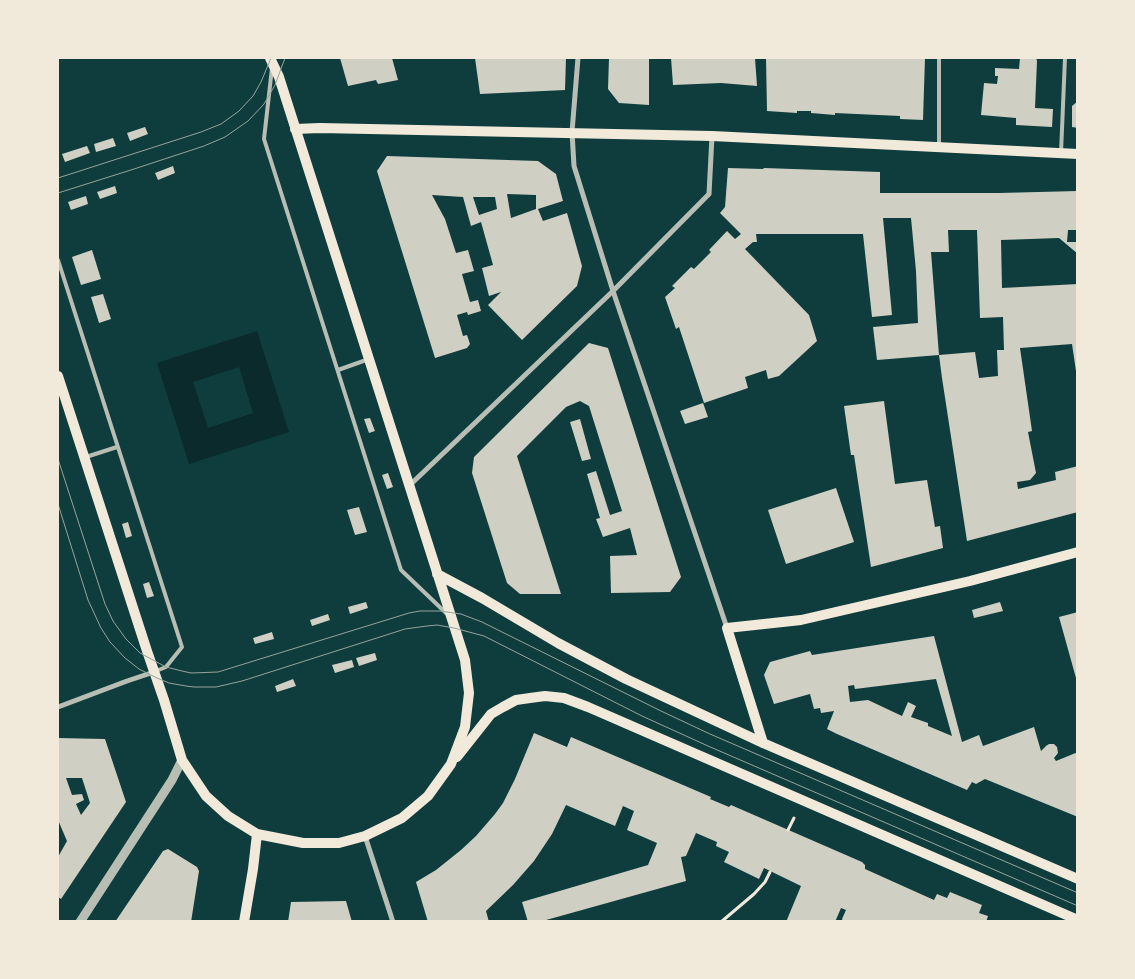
<!DOCTYPE html>
<html>
<head>
<meta charset="utf-8">
<style>
  body { margin:0 }
  #map { position:relative; width:1135px; height:979px; overflow:hidden; background:#0f3d3e; font-family:Helvetica,sans-serif }
  canvas { display:block }
  .frame { position:absolute; inset:0; border:59px solid #f1e9da; pointer-events:none }
</style>
</head>
<body>
<div id="map">
<canvas width="1135" height="979"></canvas>
<div class="frame"></div>
</div>
<script>
const context = document.querySelector('canvas').getContext('2d');
context.lineJoin = 'round';
function paint(path, color) {
  context.fillStyle = color;
  context.fill(path, 'evenodd');
}
function poly(rows) {
  const path = new Path2D();
  for (const r of rows) {
    path.moveTo(r[0], r[1]);
    for (let i = 2; i < r.length; i += 2) path.lineTo(r[i], r[i + 1]);
  }
  return path;
}
function strokePath(path, color, width, dash) {
  context.strokeStyle = color;
  context.lineWidth = width;
  context.lineCap = dash ? 'butt' : 'round';
  context.setLineDash(dash || []);
  context.stroke(path);
}
paint(poly([
  [257,331,289,432,189,464,157,363],
  [239,367,253,413,208,428,193,382]
]), '#0a2a2b');
paint(poly([
  [340,58,392,58,398,80,378,84,376,80,348,86],
  [475,58,566,58,565,90,480,94],
  [609,58,649,58,649,105,619,103,608,89],
  [671,58,755,58,757,86,721,83,673,85],
  [766,58,925,58,923,120,900,119,900,116,835,113,835,115,811,113,811,111,797,111,797,113,767,111],
  [1020,58,1036,58,1037,61,1035,108,1053,109,1052,127,1016,125,1016,118,981,115,984,83,997,84,998,76,995,76,995,68,1019,69],
  [1078,101,1078,128,1072,127,1072,106],
  [145,127,148,134,130,141,127,133],
  [113,138,116,146,96,152,94,144],
  [87,146,90,153,65,162,62,154],
  [387,156,538,161,556,174,563,201,538,209,543,221,567,213,582,266,577,286,522,340,488,305,501,292,489,296,482,268,493,265,481,222,471,226,463,197,432,195,445,219,456,253,468,250,474,271,462,274,470,302,478,300,481,311,468,315,467,312,457,315,463,336,467,335,470,344,467,348,435,358,377,171],
  [507,194,536,195,536,209,511,218],
  [473,197,495,197,497,209,479,215],
  [173,166,175,173,158,180,155,173],
  [728,168,763,169,764,168,880,172,880,193,999,193,1078,191,1078,230,1068,230,1067,242,1078,242,1078,254,1059,238,1001,240,1002,288,1078,284,1078,371,1076,371,1072,344,1020,348,1032,431,1028,432,1036,473,1030,480,1017,482,1018,489,1056,480,1055,472,1078,466,1078,512,967,541,942,378,939,355,975,352,979,378,998,376,997,350,1004,350,1003,317,980,318,977,230,948,230,949,252,931,252,939,355,877,360,873,327,918,323,916,271,911,218,883,218,892,315,872,317,863,234,756,234,757,242,753,242,745,249,809,315,817,341,779,376,768,379,766,370,745,377,748,388,704,403,679,327,676,329,665,297,675,288,672,286,691,267,694,269,711,252,709,250,727,231,735,239,741,234,720,213,725,207],
  [115,186,117,193,100,199,97,192],
  [86,196,88,204,71,210,68,202],
  [92,250,101,279,81,285,72,257],
  [103,294,111,319,99,323,91,297],
  [589,343,608,348,681,577,670,592,611,593,610,556,637,555,630,528,603,537,596,519,600,518,587,474,596,471,610,515,622,511,589,406,580,401,566,407,517,456,561,594,520,594,507,583,472,473,474,457],
  [884,401,895,484,927,480,935,527,940,526,943,548,871,567,854,455,851,455,844,406],
  [703,403,708,417,685,424,680,411],
  [370,418,375,431,369,433,364,419],
  [580,419,591,459,582,461,570,422],
  [388,473,393,487,387,489,382,475],
  [836,488,854,542,786,564,768,510],
  [359,507,367,532,355,535,347,510],
  [128,522,132,536,126,538,122,524],
  [149,582,154,596,147,598,143,584],
  [366,602,368,608,350,614,348,607],
  [1000,602,1003,611,974,618,972,610],
  [1078,612,1078,678,1076,678,1059,617],
  [328,614,330,620,312,626,310,620],
  [272,632,274,639,255,644,253,638],
  [934,636,962,742,979,735,983,746,1034,727,1041,751,1046,746,1049,744,1054,744,1057,747,1058,753,1054,758,1056,761,1078,752,1078,817,985,779,976,784,972,782,967,790,837,734,827,729,834,711,821,713,820,708,814,709,810,694,774,704,764,675,770,662,810,651,812,655],
  [936,679,952,736,928,726,928,723,911,717,916,706,908,702,902,716,868,700,850,702,848,686,854,685,855,689],
  [375,653,377,660,359,666,356,658],
  [352,660,354,667,335,673,332,665],
  [293,679,296,686,277,692,275,686],
  [534,733,567,747,571,737,711,797,710,799,729,807,731,805,862,862,865,865,865,869,934,900,937,894,947,898,950,892,982,905,979,913,988,916,986,922,843,922,842,919,846,910,841,908,835,922,786,922,801,886,764,868,759,879,724,862,729,852,716,846,717,842,696,833,686,856,681,857,686,881,539,922,528,922,522,902,648,865,657,843,627,830,634,811,623,806,615,826,566,805,552,834,534,861,513,885,486,911,489,922,428,922,416,882,436,870,461,850,476,836,495,814,503,803,515,779],
  [58,738,105,739,126,802,61,899,58,897,58,857,67,841,58,820],
  [66,778,82,778,90,803,81,815,76,804,84,800,82,794,72,795],
  [168,849,197,867,199,871,191,922,115,922,163,851],
  [346,901,352,922,288,922,291,902]
]), '#cfcfc3');
strokePath(poly([
  [788,830,794,818],
  [721,922,754,894,765,882,770,872]
]), '#f1e9da', 3);
strokePath(poly([
  [939,58,939,145],
  [272,68,264,139,401,570,446,613],
  [1061,153,1065,58],
  [58,260,182,647,166,667,156,671],
  [338,370,369,359],
  [86,457,117,447]
]), '#b8beb3', 4);
strokePath(poly([
  [578,58,572,132,574,166,613,291,727,628],
  [410,485,613,291,709,194,712,136],
  [58,707,127,681,154,672],
  [365,836,393,922]
]), '#b8beb3', 5);
strokePath(poly([
  [80,922,172,780,182,760]
]), '#b8beb3', 9);
strokePath(poly([
  [295,129,320,128,712,136,1078,154],
  [58,376,147,651,164,700,182,760,206,796,228,816,257,834,303,843,339,843,365,836,402,818,428,796,451,764,465,727,469,693,465,660,279,77,270,58],
  [437,574,482,598,558,643,626,679,763,743,1078,879],
  [763,743,727,628,801,620,970,581,1078,552],
  [457,757,491,714,503,707,516,700,530,698,545,696,564,698,588,707,1078,920],
  [244,922,253,869,257,834]
]), '#f1e9da', 10);
strokePath(poly([
  [58,178,201,132,221,124,239,111,253,96,261,82,271,58],
  [58,193,134,169,204,146,225,137,248,121,264,104,275,85,285,58],
  [58,459,105,604,113,621,126,639,140,653,166,667,182,671,191,673,218,672,409,613,420,611,440,611,461,614,482,622,498,630,661,711,710,734,1078,893],
  [58,504,88,600,101,628,110,642,125,658,139,669,157,678,169,683,186,686,194,687,216,687,242,681,405,629,427,626,437,625,454,628,484,636,642,716,708,746,1078,906]
]), '#97a49c', 1);
</script>
</body>
</html>
